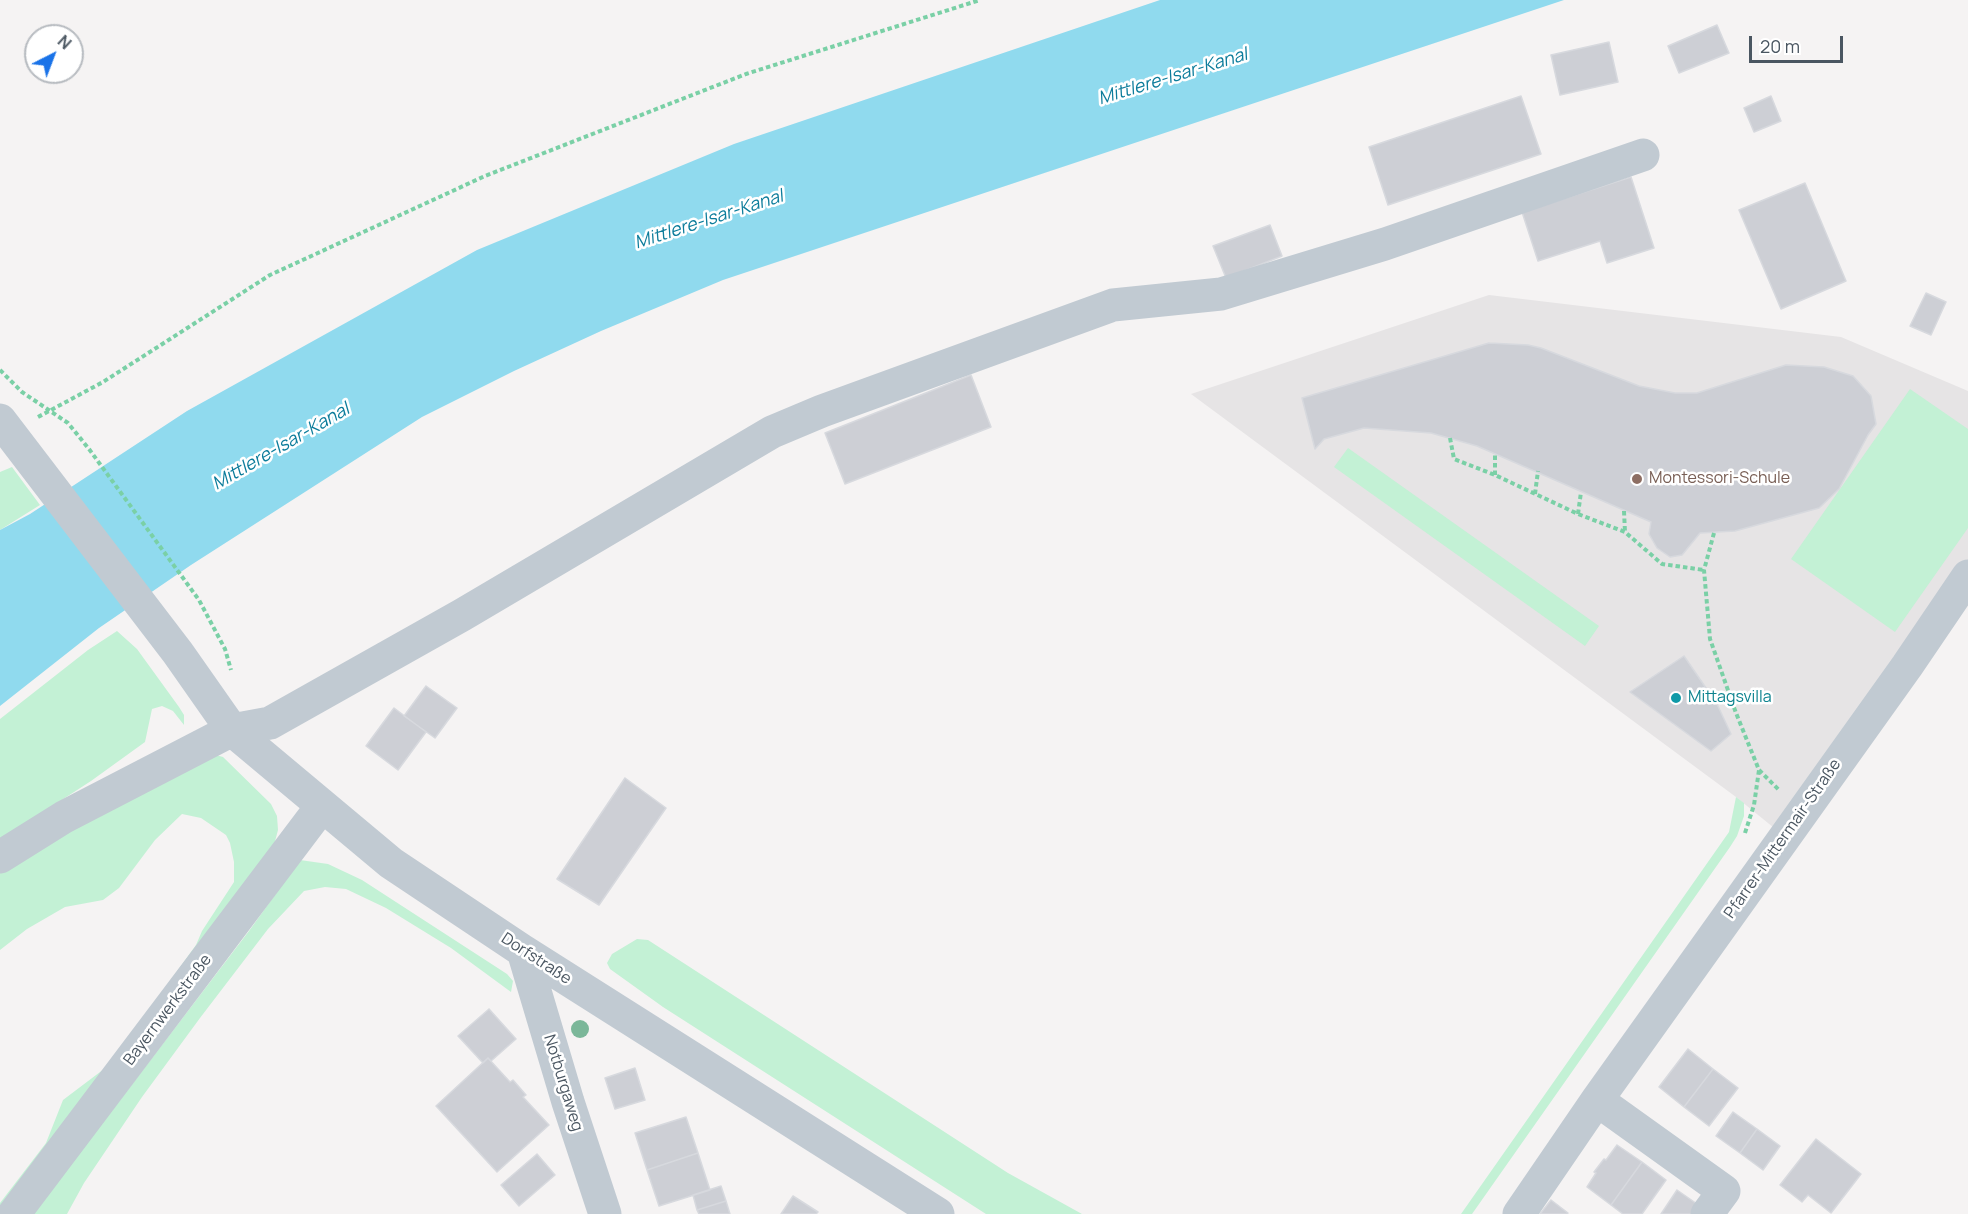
<!DOCTYPE html>
<html>
<head>
<meta charset="utf-8">
<style>
  body { margin:0 }
  #map { position:relative; width:1968px; height:1214px; overflow:hidden; background:#f5f3f3; font-family:Manrope,sans-serif }
  canvas { display:block }
  .north { position:absolute; left:24px; top:24px; width:60px; height:60px; box-sizing:border-box; background:#fff; border:2px solid #b7bbc0; border-radius:50%; rotate:42deg; font-size:16px; font-weight:700; line-height:24px; text-align:center; color:#4a5661 }
  .north::after { content:''; display:block; margin:auto; width:21px; height:27px; background:#1a73e8; clip-path:polygon(50% 0,100% 100%,50% 72%,0 100%) }
  .scale { position:absolute; left:1749px; top:36px; width:94px; height:27px; box-sizing:border-box; border:3px solid #4a5661; border-top:0; padding-left:8px; font-size:18px; line-height:21px; white-space:nowrap; color:#4a5661; -webkit-text-stroke:4px #fff; paint-order:stroke }
</style>
</head>
<body>
<div id="map">
<canvas width="1968" height="1214"></canvas>
<div class="north">N</div>
<div class="scale">20 m</div>
</div>
<script>
const context = document.querySelector('canvas').getContext('2d');
context.lineJoin = 'round';
function paint(path, color) {
  context.fillStyle = color;
  context.fill(path, 'evenodd');
}
function poly(rows) {
  const path = new Path2D();
  for (const r of rows) {
    path.moveTo(r[0], r[1]);
    for (let i = 2; i < r.length; i += 2) path.lineTo(r[i], r[i + 1]);
  }
  return path;
}
function strokePath(path, color, width, dash) {
  context.strokeStyle = color;
  context.lineWidth = width;
  context.lineCap = dash ? 'butt' : 'round';
  context.setLineDash(dash || []);
  context.stroke(path);
}
function label(font, color, halo, rows, align = 'center') {
  context.font = font + ' Manrope,sans-serif';
  context.lineWidth = 5;
  context.setLineDash([]);
  context.textBaseline = 'middle';
  context.strokeStyle = halo;
  context.fillStyle = color;
  for (const [text, x, y, turn = 0] of rows) {
    context.save();
    context.translate(x, y);
    context.rotate((+turn || 0) * Math.PI / 180);
    context.textAlign = isNaN(turn) ? turn : align;
    if (halo) context.strokeText(text, 0, 0);
    context.fillText(text, 0, 0);
    context.restore();
  }
}
paint(poly([
  [1489,295,1841,337,1968,391,1968,564,1779,832,1736,797,1191,394]
]), '#e6e4e5');
paint(poly([
  [1910,389,1968,429,1968,528,1895,632,1791,559],
  [1348,448,1599,626,1585,646,1334,467],
  [12,467,40,505,0,530,0,472],
  [117,631,137,649,179,707,184,715,184,725,173,711,162,706,152,709,145,742,91,781,0,840,0,719,88,650],
  [216,755,223,757,271,804,277,816,278,830,274,845,0,1210,0,1203,46,1143,63,1100,104,1069,129,1038,196,945,202,931,234,882,234,862,230,843,226,835,201,818,182,814,155,840,119,888,103,900,65,907,27,929,0,950,0,872,74,826],
  [1736,797,1744,803,1744,816,1737,836,1730,847,1472,1214,1461,1214,1729,832],
  [300,860,328,864,362,880,507,974,513,981,511,992,451,948,386,908,346,889,325,887,304,891,268,929,200,1018,142,1097,84,1183,67,1214,33,1214,249,931],
  [637,939,648,940,1008,1173,1082,1214,986,1214,663,1007,610,969,607,963,612,954]
]), '#c3f1d5');
paint(poly([
  [1160,0,1564,0,723,280,601,331,514,371,422,417,191,565,99,628,0,706,0,530,30,514,187,411,477,250,734,144]
]), '#90daee');
const building = poly([
  [1717,25,1729,53,1679,73,1668,46,1717,25],
  [1609,42,1618,82,1560,95,1551,55,1609,42],
  [1521,96,1541,154,1388,205,1369,147,1521,96],
  [1771,96,1781,121,1754,132,1744,108,1771,96],
  [1631,177,1654,248,1607,263,1600,241,1538,261,1522,212,1631,177],
  [1805,183,1846,281,1781,309,1739,210,1805,183],
  [1270,225,1282,256,1226,278,1213,246,1270,225],
  [1926,293,1946,302,1931,335,1910,326,1926,293],
  [1489,343,1528,345,1541,348,1639,386,1675,393,1697,393,1786,365,1824,367,1853,376,1871,396,1876,424,1868,435,1839,489,1819,508,1735,531,1700,533,1682,555,1670,557,1657,548,1649,534,1651,522,1477,446,1431,433,1364,428,1324,439,1315,449,1302,398,1489,343],
  [971,375,991,427,845,484,825,433,971,375],
  [1684,656,1717,704,1731,734,1711,751,1630,692,1684,656],
  [426,686,457,708,435,738,404,716,426,686],
  [394,708,426,732,398,770,366,746,394,708],
  [625,778,666,808,599,905,557,879,625,778],
  [489,1009,516,1039,491,1061,488,1058,483,1063,458,1036,489,1009],
  [1688,1049,1713,1069,1684,1107,1659,1087,1688,1049],
  [488,1058,510,1082,513,1080,526,1095,523,1097,549,1125,497,1172,436,1106,488,1058],
  [635,1068,645,1100,615,1109,605,1078,635,1068],
  [1713,1069,1738,1088,1709,1126,1684,1107,1713,1069],
  [1733,1112,1757,1129,1740,1153,1716,1136,1733,1112],
  [686,1117,698,1153,647,1170,635,1133,686,1117],
  [1757,1129,1780,1146,1763,1170,1740,1153,1757,1129],
  [1816,1139,1861,1174,1831,1213,1808,1195,1802,1202,1780,1185,1816,1139],
  [1617,1145,1642,1162,1611,1205,1587,1187,1596,1173,1594,1172,1604,1159,1606,1160,1617,1145],
  [698,1153,710,1190,659,1206,647,1170,698,1153],
  [537,1154,555,1175,519,1206,501,1185,537,1154],
  [1642,1162,1666,1180,1642,1214,1623,1214,1611,1205,1642,1162],
  [721,1186,726,1201,697,1210,693,1195,721,1186],
  [1677,1190,1700,1206,1694,1214,1661,1214,1677,1190],
  [793,1196,818,1212,816,1214,781,1214,793,1196],
  [1551,1200,1568,1213,1567,1214,1540,1214,1551,1200],
  [726,1201,730,1214,699,1214,697,1210,726,1201]
]);
paint(building, '#cdcfd5');
strokePath(building, '#d7d9de', 1.5);
strokePath(poly([
  [0,370,22,392,68,423,89,449,199,600,225,649,231,670],
  [38,417,103,382,270,275,485,176,746,74,980,0],
  [1450,438,1454,459,1495,475,1578,514,1625,532,1662,564,1704,570],
  [1495,475,1495,453],
  [1535,494,1538,471],
  [1624,511,1625,532],
  [1578,514,1581,492],
  [1714,533,1704,570,1710,639,1736,713,1759,770,1780,791],
  [1745,833,1754,805,1759,770]
]), '#7ad0a6', 4, [4.5, 3]);
strokePath(poly([
  [0,420,178,653,232,730,391,863,523,951,938,1214],
  [0,857,64,817,232,730,270,723,462,615,772,432,822,411,1113,305,1221,294,1385,244,1643,155],
  [523,951,568,1102,605,1214],
  [1597,1100,1724,1191,1707,1214],
  [14,1214,322,806],
  [1519,1214,1597,1100,1907,666,1968,576]
]), '#c1cad2', 33);
context.fillStyle = '#7bb799';
for (const [x, y] of [
  [580,1029]
]) {
  context.beginPath();
  context.arc(x, y, 9, 0, 2 * Math.PI);
  context.fill();
}
for (const [x, y, r, color] of [
  [1637,479,6,"#8d6e63"],
  [1676,698,6,"#0f9aa8"]
]) {
  const dot = new Path2D();
  dot.arc(x, y, r, 0, 2 * Math.PI);
  context.fillStyle = color;
  context.fill(dot);
  strokePath(dot, '#fff', 2);
}
label('16px', '#785e54', '#fff', [
  ["Montessori-Schule",1649,479]
], 'left');
label('16px', '#0d838f', '#fff', [
  ["Mittagsvilla",1688,698]
], 'left');
label('16px', '#4a5661', '#fff', [
  ["Pfarrer-Mittermair-Straße",1783,839,-55],
  ["Dorfstraße",536,959,33],
  ["Bayernwerkstraße",168,1010,-53],
  ["Notburgaweg",563,1083,73]
]);
label('italic 18px', '#0c7c9b', '#fff', [
  ["Mittlere-Isar-Kanal",1173,77,-17],
  ["Mittlere-Isar-Kanal",709,220,-18],
  ["Mittlere-Isar-Kanal",281,447,-30]
]);
</script>
</body>
</html>
